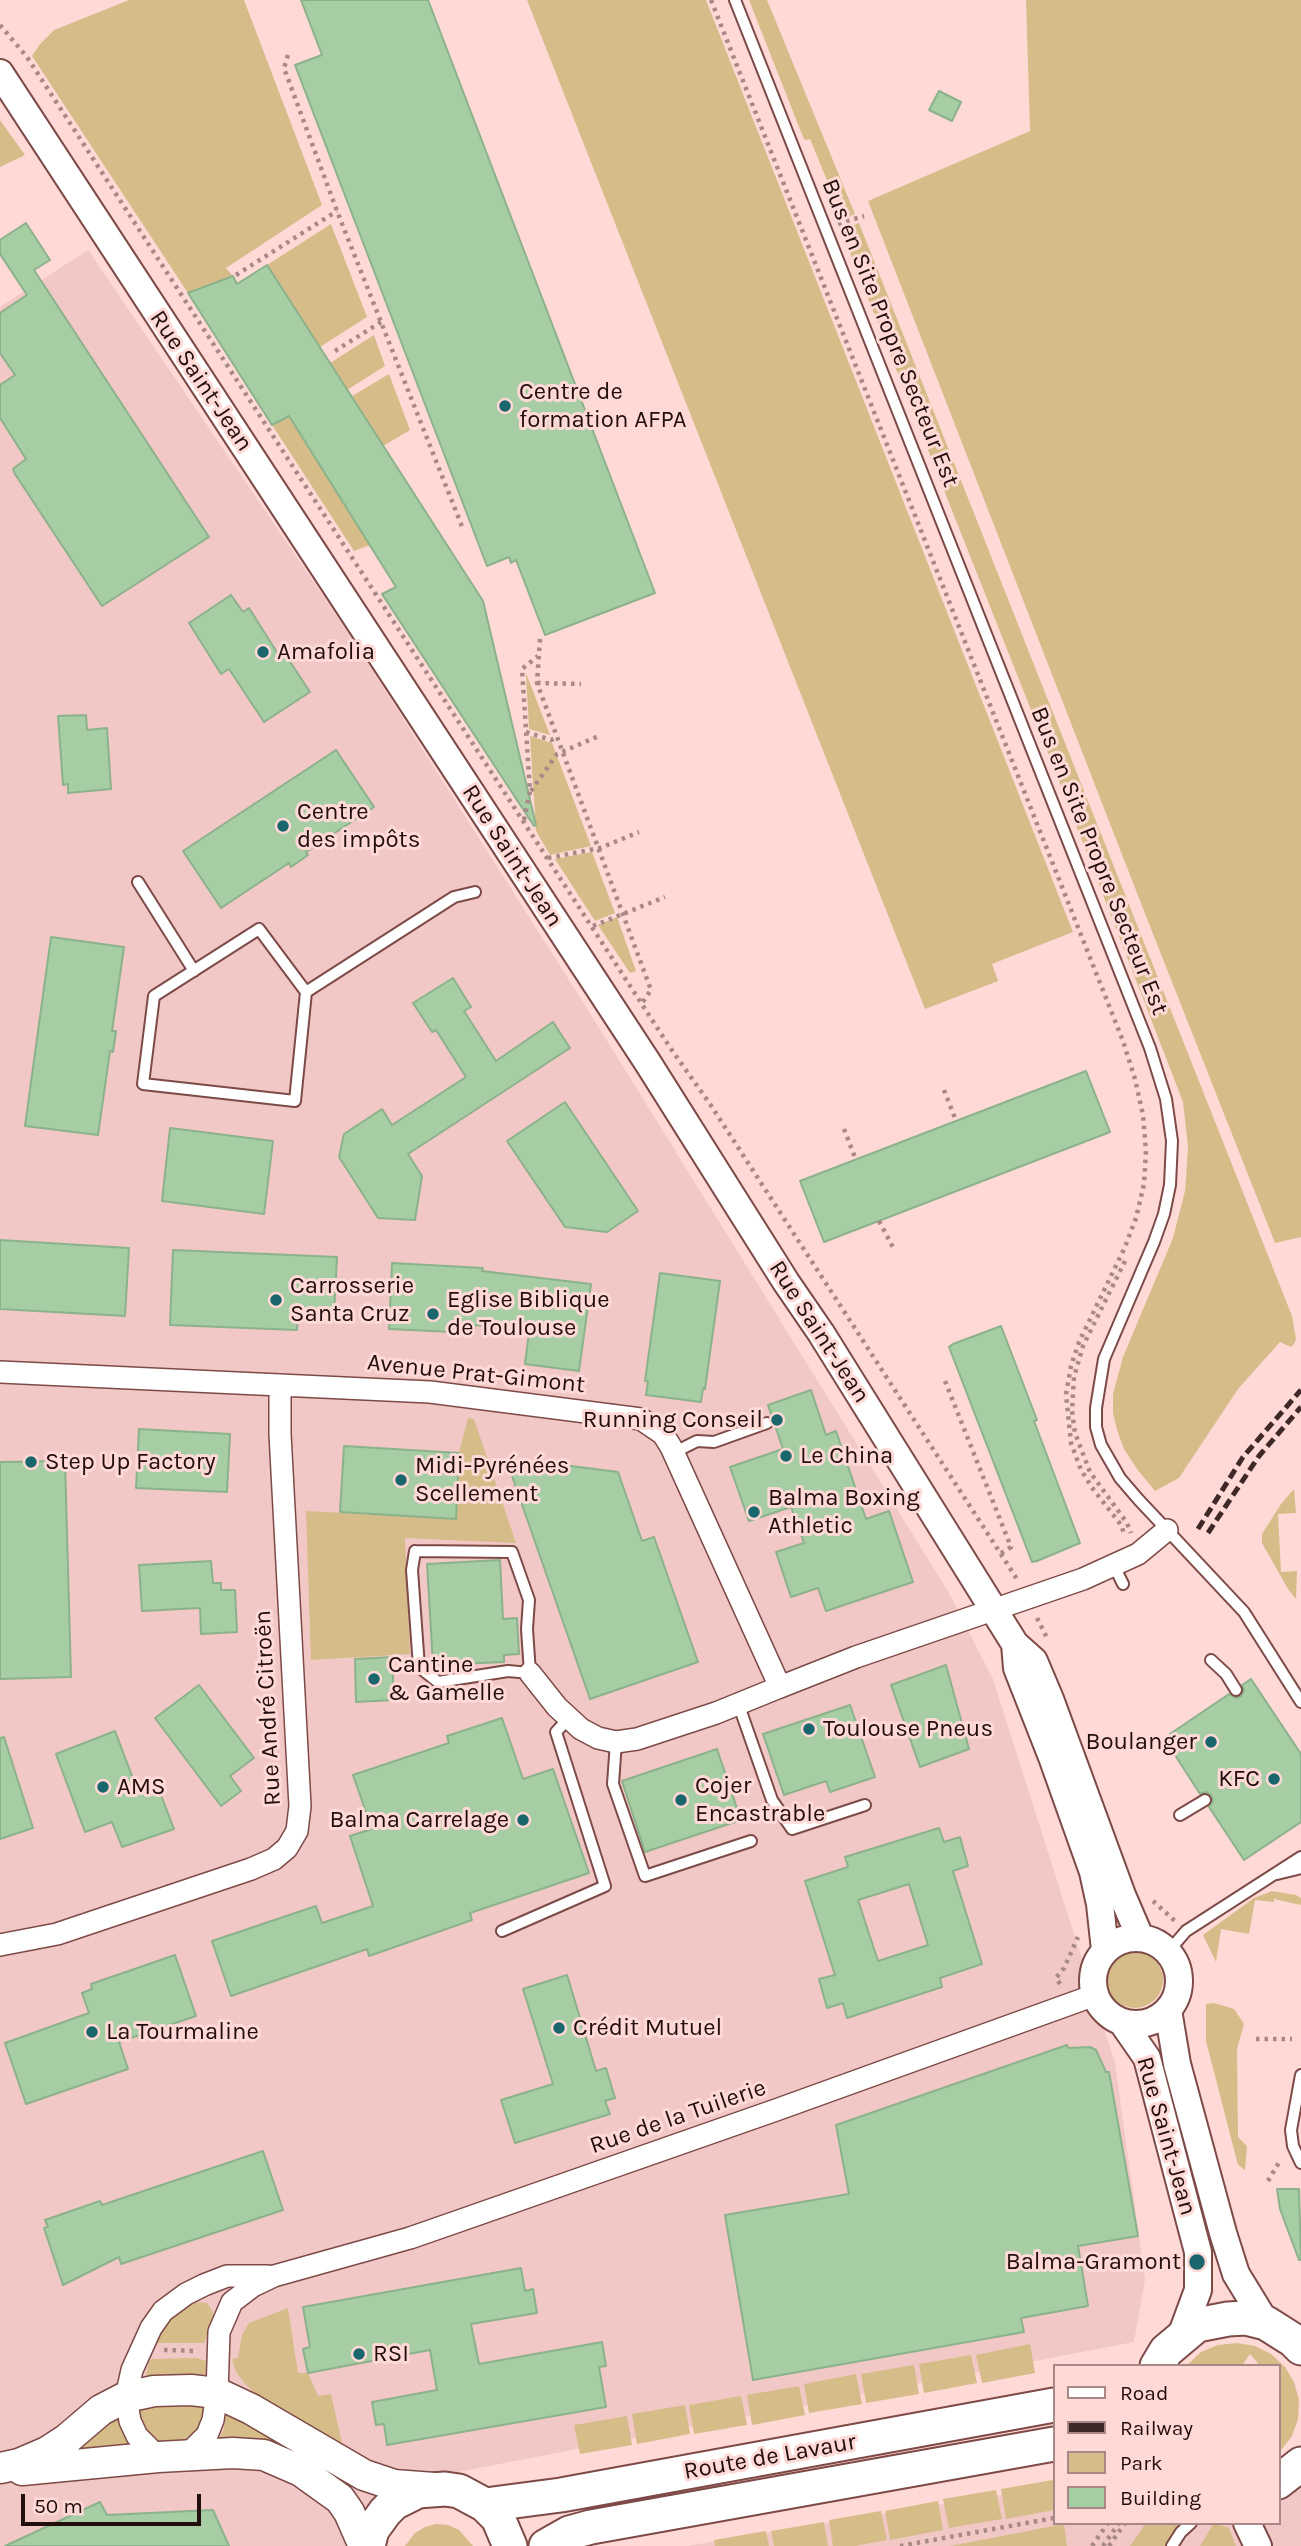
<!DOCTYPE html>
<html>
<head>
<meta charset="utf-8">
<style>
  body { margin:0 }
  #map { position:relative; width:1301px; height:2546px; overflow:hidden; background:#ffd9d6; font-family:Karla,sans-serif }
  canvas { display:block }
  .legend { position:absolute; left:1053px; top:2364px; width:228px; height:161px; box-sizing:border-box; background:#ffd9d6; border:2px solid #a78886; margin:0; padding:9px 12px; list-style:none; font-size:21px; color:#220e0d }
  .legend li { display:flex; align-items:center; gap:14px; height:35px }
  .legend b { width:35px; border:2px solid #a78886 }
  .scale { position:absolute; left:21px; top:2494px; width:180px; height:32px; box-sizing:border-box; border:4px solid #220e0d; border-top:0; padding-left:9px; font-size:21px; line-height:24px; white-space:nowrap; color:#220e0d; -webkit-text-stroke:5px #ffd9d6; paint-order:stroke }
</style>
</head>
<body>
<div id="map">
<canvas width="1301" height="2546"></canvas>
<ul class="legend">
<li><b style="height:9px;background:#fff"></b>Road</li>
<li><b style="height:9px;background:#3f2928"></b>Railway</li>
<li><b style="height:19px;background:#d6bc89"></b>Park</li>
<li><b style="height:19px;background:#a6cda4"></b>Building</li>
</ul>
<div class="scale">50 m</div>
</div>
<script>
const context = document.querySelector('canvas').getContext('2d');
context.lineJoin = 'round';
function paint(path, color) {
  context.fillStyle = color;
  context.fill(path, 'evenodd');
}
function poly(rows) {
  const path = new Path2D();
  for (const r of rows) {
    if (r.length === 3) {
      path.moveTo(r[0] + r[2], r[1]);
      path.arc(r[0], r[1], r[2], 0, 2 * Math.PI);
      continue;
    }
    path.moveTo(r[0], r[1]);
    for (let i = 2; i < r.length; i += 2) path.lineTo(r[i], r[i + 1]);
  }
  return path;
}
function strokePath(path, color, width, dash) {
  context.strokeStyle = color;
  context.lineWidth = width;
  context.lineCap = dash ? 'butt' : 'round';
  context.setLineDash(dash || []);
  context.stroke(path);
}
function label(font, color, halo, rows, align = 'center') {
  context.font = font + ' Karla,sans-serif';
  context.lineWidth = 6;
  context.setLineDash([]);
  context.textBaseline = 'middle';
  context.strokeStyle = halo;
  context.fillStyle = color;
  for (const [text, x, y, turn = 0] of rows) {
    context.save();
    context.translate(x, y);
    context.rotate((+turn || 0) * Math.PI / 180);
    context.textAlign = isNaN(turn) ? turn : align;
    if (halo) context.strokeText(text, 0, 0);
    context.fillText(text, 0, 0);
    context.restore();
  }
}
paint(poly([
  [88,250,355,643,588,1010,949,1593,993,1679,1115,2063,1145,2279,1134,2342,437,2476,353,2546,0,2546,0,307],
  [1301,2457,1301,2546,687,2546,1054,2486,1054,2523,1278,2523,1278,2459]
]), '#f1c8c5');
paint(poly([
  [129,0,244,0,322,205,226,268,233,276,188,293,32,56,40,44,54,30],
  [527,0,706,0,1073,932,992,964,998,981,925,1009],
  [749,0,767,0,855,214,843,219,810,139,805,140,803,137],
  [1026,0,1301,0,1301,1237,1275,1243,1142,906,868,201,1030,131],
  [0,120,25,155,0,167],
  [859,223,1292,1316,1296,1339,1294,1344,1291,1347,1280,1342,1238,1389,1179,1478,1155,1491,1137,1469,1124,1449,1117,1430,1113,1413,1113,1394,1123,1357,1173,1238,1185,1191,1188,1147,1183,1102,1052,763,841,230],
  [331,224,367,317,320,347,267,265],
  [374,335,385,366,347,390,330,363],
  [389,374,410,430,383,446,352,396],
  [289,416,370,545,354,551,272,425],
  [526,673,550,735,529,729],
  [530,736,552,743,591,846,550,855,536,831],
  [592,852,615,913,595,921,555,859],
  [617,917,636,971,630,973,598,925],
  [468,1418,474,1419,516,1543,405,1538,410,1654,311,1660,306,1511,456,1519,459,1453],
  [1294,1489,1296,1513,1278,1514,1281,1572,1297,1571,1296,1599,1288,1589,1262,1543,1262,1534,1281,1504],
  [1272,1891,1296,1895,1301,1898,1301,1905,1274,1899,1274,1902,1255,1900,1249,1934,1221,1929,1216,1962,1203,1935,1254,1898],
  [1135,1980,28],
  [1214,2003,1234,2009,1244,2024,1237,2049,1238,2137,1247,2146,1245,2170,1238,2165,1206,2041,1206,2004],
  [194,2302,207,2303,213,2312,213,2320,204,2343,157,2343,156,2340,164,2326,173,2316,181,2308],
  [288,2308,298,2373,308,2373,318,2396,331,2394,342,2443,264,2401,245,2384,236,2372,232,2359,238,2358,242,2335,249,2323],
  [1237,2343,1255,2346,1271,2354,1285,2367,1294,2382,1299,2400,1298,2419,1292,2436,1278,2454,1278,2366,1260,2366,1250,2354,1242,2366,1186,2366,1201,2352,1218,2345],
  [1030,2344,1035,2373,982,2383,976,2355],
  [971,2355,977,2383,924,2393,919,2364],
  [197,2358,206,2361,205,2380,144,2384,149,2362,152,2359],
  [914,2365,919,2394,866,2403,861,2374],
  [856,2374,862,2404,809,2413,804,2384],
  [799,2386,805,2415,752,2425,747,2395],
  [741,2396,747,2425,694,2434,689,2405],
  [149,2401,205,2405,203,2418,199,2429,191,2437,179,2442,158,2440,150,2435,139,2419,139,2404],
  [685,2405,690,2434,637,2444,632,2414],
  [227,2407,295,2444,290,2452,218,2440,224,2429],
  [118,2415,131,2443,130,2445,52,2457],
  [627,2416,632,2445,580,2454,574,2425],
  [1053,2480,1054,2510,1006,2519,1001,2489],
  [996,2490,1002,2519,949,2528,943,2499],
  [938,2501,943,2530,890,2540,885,2511],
  [881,2511,887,2540,855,2546,833,2546,829,2520],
  [824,2522,828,2546,774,2546,771,2531],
  [1146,2523,1179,2523,1165,2546,1130,2546],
  [1214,2523,1229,2528,1236,2546,1200,2546],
  [436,2524,448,2525,459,2530,473,2546,405,2546,415,2533,425,2527],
  [1064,2524,1067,2546,950,2546],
  [766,2531,769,2546,715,2546,714,2540]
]), '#d6bc89');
const building = poly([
  [301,0,428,0,655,593,545,635,516,560,511,563,509,557,487,566,295,65,322,55,301,0],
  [939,91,961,102,952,121,929,110,939,91],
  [26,223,50,260,34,270,209,537,102,606,15,474,13,469,26,459,0,418,0,385,15,375,0,353,0,313,27,295,0,254,0,240,26,223],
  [267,265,483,601,536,825,534,826,382,594,396,587,289,416,272,425,188,293,233,276,237,284,267,265],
  [231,595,243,612,249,608,278,654,283,651,310,692,264,722,229,669,221,674,189,623,231,595],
  [86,715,87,730,107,728,111,789,68,793,68,784,63,785,58,716,86,715],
  [336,750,374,807,306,852,308,855,291,867,289,863,221,908,183,851,336,750],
  [51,937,124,947,112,1031,116,1031,113,1052,110,1051,98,1135,25,1126,51,937],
  [453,978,471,1007,464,1011,496,1061,553,1022,570,1048,408,1154,422,1176,415,1220,378,1218,339,1157,344,1134,382,1109,392,1125,466,1077,436,1030,432,1032,413,1003,453,978],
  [1086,1071,1110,1132,824,1242,800,1181,1086,1071],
  [565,1102,638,1211,607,1232,565,1227,507,1141,565,1102],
  [170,1128,273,1141,264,1214,162,1201,170,1128],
  [0,1240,129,1248,125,1316,0,1309,0,1240],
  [173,1250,337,1257,334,1313,298,1311,297,1330,170,1325,173,1250],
  [392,1263,483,1268,482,1271,591,1284,579,1371,525,1364,529,1332,475,1325,474,1333,389,1329,392,1263],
  [660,1273,720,1281,705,1389,703,1388,701,1402,646,1395,648,1381,645,1381,660,1273],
  [1001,1326,1037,1420,1034,1421,1080,1543,1037,1561,1032,1562,949,1347,953,1344,1001,1326],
  [811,1390,826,1435,836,1431,866,1519,889,1511,913,1582,826,1611,818,1588,791,1597,776,1552,804,1543,791,1507,749,1521,730,1467,783,1449,768,1405,811,1390],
  [139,1429,230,1434,227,1492,136,1488,139,1429],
  [344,1446,459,1453,456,1519,340,1512,344,1446],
  [65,1461,71,1677,0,1679,0,1462,65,1461],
  [540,1462,618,1472,642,1541,654,1537,698,1662,590,1699,511,1473,540,1462],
  [500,1560,503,1619,517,1618,519,1654,504,1655,504,1662,433,1665,427,1564,500,1560],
  [211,1561,213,1583,221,1583,221,1590,235,1590,237,1632,201,1634,200,1608,142,1611,139,1565,211,1561],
  [392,1657,394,1700,356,1702,355,1659,392,1657],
  [946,1665,969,1749,920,1767,891,1685,946,1665],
  [1251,1679,1301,1754,1301,1822,1244,1860,1209,1807,1213,1801,1211,1795,1206,1792,1200,1794,1164,1738,1229,1694,1236,1698,1241,1696,1244,1690,1242,1685,1251,1679],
  [199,1685,254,1758,230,1776,241,1791,221,1806,155,1718,199,1685],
  [850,1705,875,1777,830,1792,826,1781,784,1795,763,1734,850,1705],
  [502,1718,523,1779,553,1769,589,1873,470,1913,472,1920,369,1956,367,1949,231,1996,212,1941,316,1906,322,1923,373,1906,350,1836,372,1829,353,1775,449,1743,447,1736,502,1718],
  [115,1731,137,1789,156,1782,174,1829,122,1847,112,1822,85,1832,56,1754,115,1731],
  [4,1737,33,1828,0,1839,0,1738,4,1737],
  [717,1749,741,1820,645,1852,622,1781,717,1749],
  [939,1828,944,1842,960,1837,968,1866,953,1871,982,1964,940,1978,942,1987,847,2018,843,2003,827,2008,819,1979,835,1975,805,1881,848,1867,845,1857,939,1828],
  [909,1884,928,1945,878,1961,858,1900,909,1884],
  [175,1955,196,2016,119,2042,128,2069,26,2104,5,2043,89,2013,82,1993,92,1989,91,1984,175,1955],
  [567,1975,596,2071,606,2068,615,2098,605,2101,610,2114,515,2143,501,2100,553,2084,523,1989,567,1975],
  [1067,2045,1068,2048,1090,2047,1096,2050,1106,2072,1109,2072,1138,2236,1078,2246,1088,2306,1021,2318,1024,2332,753,2380,725,2215,849,2194,836,2125,1067,2045],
  [263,2151,283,2210,121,2264,119,2257,63,2285,44,2228,48,2227,45,2220,100,2201,102,2205,263,2151],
  [1277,2189,1299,2189,1301,2260,1299,2260,1280,2209,1277,2189],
  [521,2268,525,2291,533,2289,537,2313,471,2324,479,2364,602,2342,606,2366,599,2367,606,2407,387,2445,384,2424,376,2425,372,2402,437,2390,430,2350,308,2373,303,2349,310,2347,303,2307,521,2268],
  [100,2502,107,2515,213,2510,229,2546,5,2546,100,2502]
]);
paint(building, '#a6cda4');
strokePath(building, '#8cb28b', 2);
const service = poly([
  [735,0,1150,1048,1166,1099,1172,1141,1170,1185,1164,1214,1154,1242,1104,1359,1096,1408,1096,1427,1101,1445,1120,1478,1138,1499,1244,1612,1301,1702],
  [138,882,194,971],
  [306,992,295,1101,143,1084,154,996,259,929,306,992,454,897,475,892],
  [673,1453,697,1441,714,1442,767,1423],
  [415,1551,512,1552,529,1600,527,1629,530,1673,508,1671,438,1682,419,1667,412,1570,415,1551],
  [1114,1566,1123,1584],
  [1211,1660,1226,1674,1236,1690],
  [738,1703,772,1800,792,1829,865,1805],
  [616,1742,613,1784,645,1876,751,1841],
  [1180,1815,1205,1800],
  [1277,1874,1301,1868],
  [502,1931,605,1886,556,1732,569,1718],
  [1168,1952,1186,1931,1301,1857],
  [1301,2075,1291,2130,1293,2146,1301,2163],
  [1172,2546,1181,2532,1191,2523]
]);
const minor = poly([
  [0,1372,430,1392,641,1419,663,1434,671,1447,780,1687,856,1657,1083,1579,1138,1554,1167,1530],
  [530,1673,557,1707,581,1729,598,1738,616,1742,637,1739,716,1713,780,1687],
  [0,1945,57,1934,251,1869,274,1859,287,1848,297,1831,300,1806,280,1434,280,1385],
  [186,2456,207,2435,213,2420,217,2393,219,2332,232,2302,253,2286,274,2276,410,2238,456,2222,776,2110,1095,1995],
  [158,2457,137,2436,130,2421,126,2397,132,2370,151,2328,163,2311,186,2294,204,2285,227,2276,268,2276]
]);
const tertiary = poly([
  [0,73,648,1063,786,1282,821,1333,1015,1644,1034,1661,1050,1699,1122,1895,1140,1937],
  [1015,1644,1017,1668,1052,1757,1093,1872,1100,1904,1105,1950],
  [1136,1981,43],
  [1168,2010,1177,2064,1223,2233,1236,2274,1266,2323],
  [1122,2022,1147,2058,1198,2252,1198,2290,1181,2336],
  [1247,2523,1258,2546]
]);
const secondary = poly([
  [0,2468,19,2464,47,2452,67,2439,101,2410,126,2397,154,2391,191,2390,217,2393,251,2409,364,2475,394,2485,434,2488],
  [22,2470,158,2457,233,2453,264,2455,301,2471,340,2499,349,2512,364,2546]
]);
const primary = poly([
  [1157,2366,1166,2351,1197,2325,1228,2319,1246,2318,1266,2323,1293,2340,1301,2348],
  [1278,2482,1301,2464],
  [485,2505,561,2495,1054,2405],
  [368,2546,372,2530,385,2512,394,2503,418,2491,445,2489,459,2491,485,2505,498,2518,510,2546],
  [546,2546,569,2533,591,2527,1054,2444]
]);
strokePath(service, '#7d4a47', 14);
strokePath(minor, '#7d4a47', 24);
strokePath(tertiary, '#7d4a47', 30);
strokePath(secondary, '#7d4a47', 33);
strokePath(primary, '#7d4a47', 37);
strokePath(poly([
  [711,0,1123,1041,1135,1079,1143,1115,1146,1151,1144,1184,1136,1218,1125,1247,1079,1342,1071,1366,1066,1394,1071,1443,1081,1470,1093,1489,1122,1526,1124,1536],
  [0,25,27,57,671,1049,710,1104,1017,1579],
  [288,55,284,68,337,211,463,529],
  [838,224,864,216],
  [236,275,337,211],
  [335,351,381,322],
  [540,639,537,683,651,990,642,1003],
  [537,683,581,684],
  [526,732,551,740,558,737],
  [531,791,557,754,601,735],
  [524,820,530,791,522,669,538,656],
  [548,858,600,848,639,832],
  [593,926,665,897],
  [944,1090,955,1118],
  [844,1129,856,1160],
  [879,1221,895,1251],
  [1125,1261,1083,1346,1074,1377,1072,1411,1075,1433,1090,1472,1127,1523,1131,1533],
  [945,1381,1011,1547,1000,1554],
  [1037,1618,1047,1638],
  [1153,1901,1175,1921],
  [1060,1984,1056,1978,1064,1968,1078,1937],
  [1256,2039,1292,2039],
  [1268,2181,1281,2159],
  [164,2350,197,2351],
  [900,2546,1054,2518],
  [1092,2546,1108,2523],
  [1103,2546,1119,2523],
  [1109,2546,1125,2523]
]), '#a88986', 4.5, [3.5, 5]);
strokePath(service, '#fff', 10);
strokePath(minor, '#fff', 21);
strokePath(tertiary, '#fff', 26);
strokePath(secondary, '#fff', 30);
strokePath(primary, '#fff', 33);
strokePath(poly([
  [1198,1529,1243,1457,1301,1390],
  [1208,1533,1259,1456,1301,1407]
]), '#3f2928', 5, [10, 5]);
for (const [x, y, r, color] of [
  [505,406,7,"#19666d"],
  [263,652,7,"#19666d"],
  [283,826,7,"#19666d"],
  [276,1300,7,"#19666d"],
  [433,1314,7,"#19666d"],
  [777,1420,7,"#19666d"],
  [786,1456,7,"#19666d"],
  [31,1462,7,"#19666d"],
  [401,1480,7,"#19666d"],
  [754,1512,7,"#19666d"],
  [374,1679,7,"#19666d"],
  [809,1729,7,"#19666d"],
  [1211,1742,7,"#19666d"],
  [1274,1779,7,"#19666d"],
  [103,1787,7,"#19666d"],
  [681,1800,7,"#19666d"],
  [523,1820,7,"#19666d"],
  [559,2028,7,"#19666d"],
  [92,2032,7,"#19666d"],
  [1197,2262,9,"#19666d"],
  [359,2354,7,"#19666d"]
]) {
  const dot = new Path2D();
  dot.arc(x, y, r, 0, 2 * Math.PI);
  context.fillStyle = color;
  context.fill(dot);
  strokePath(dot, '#ffd9d6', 2.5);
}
label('24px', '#220e0d', '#ffd9d6', [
  ["Bus en Site Propre Secteur Est",890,333,68],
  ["Rue Saint-Jean",201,381,56],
  ["Rue Saint-Jean",512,856,57],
  ["Bus en Site Propre Secteur Est",1099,861,68],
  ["Rue Saint-Jean",819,1332,57],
  ["Avenue Prat-Gimont",476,1374,6],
  ["Rue André Citroën",268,1708,-93],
  ["Rue de la Tuilerie",678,2117,-19],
  ["Rue Saint-Jean",1166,2136,74],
  ["Route de Lavaur",770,2457,-10]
]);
label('24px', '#220e0d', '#ffd9d6', [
  ["Centre de",519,392],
  ["formation AFPA",519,420],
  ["Amafolia",277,652],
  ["Centre",297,812],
  ["des impôts",297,840],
  ["Carrosserie",290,1286],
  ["Santa Cruz",290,1314],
  ["Eglise Biblique",447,1300],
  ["de Toulouse",447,1328],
  ["Running Conseil",763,1420,"right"],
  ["Le China",800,1456],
  ["Step Up Factory",45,1462],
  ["Midi-Pyrénées",415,1466],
  ["Scellement",415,1494],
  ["Balma Boxing",768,1498],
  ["Athletic",768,1526],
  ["Cantine",388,1665],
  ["& Gamelle",388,1693],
  ["Toulouse Pneus",823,1729],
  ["Boulanger",1197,1742,"right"],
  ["KFC",1260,1779,"right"],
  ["Cojer",695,1786],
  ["Encastrable",695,1814],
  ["AMS",117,1787],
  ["Balma Carrelage",509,1820,"right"],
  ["Crédit Mutuel",573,2028],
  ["La Tourmaline",106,2032],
  ["Balma-Gramont",1181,2262,"right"],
  ["RSI",373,2354]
], 'left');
</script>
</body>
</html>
